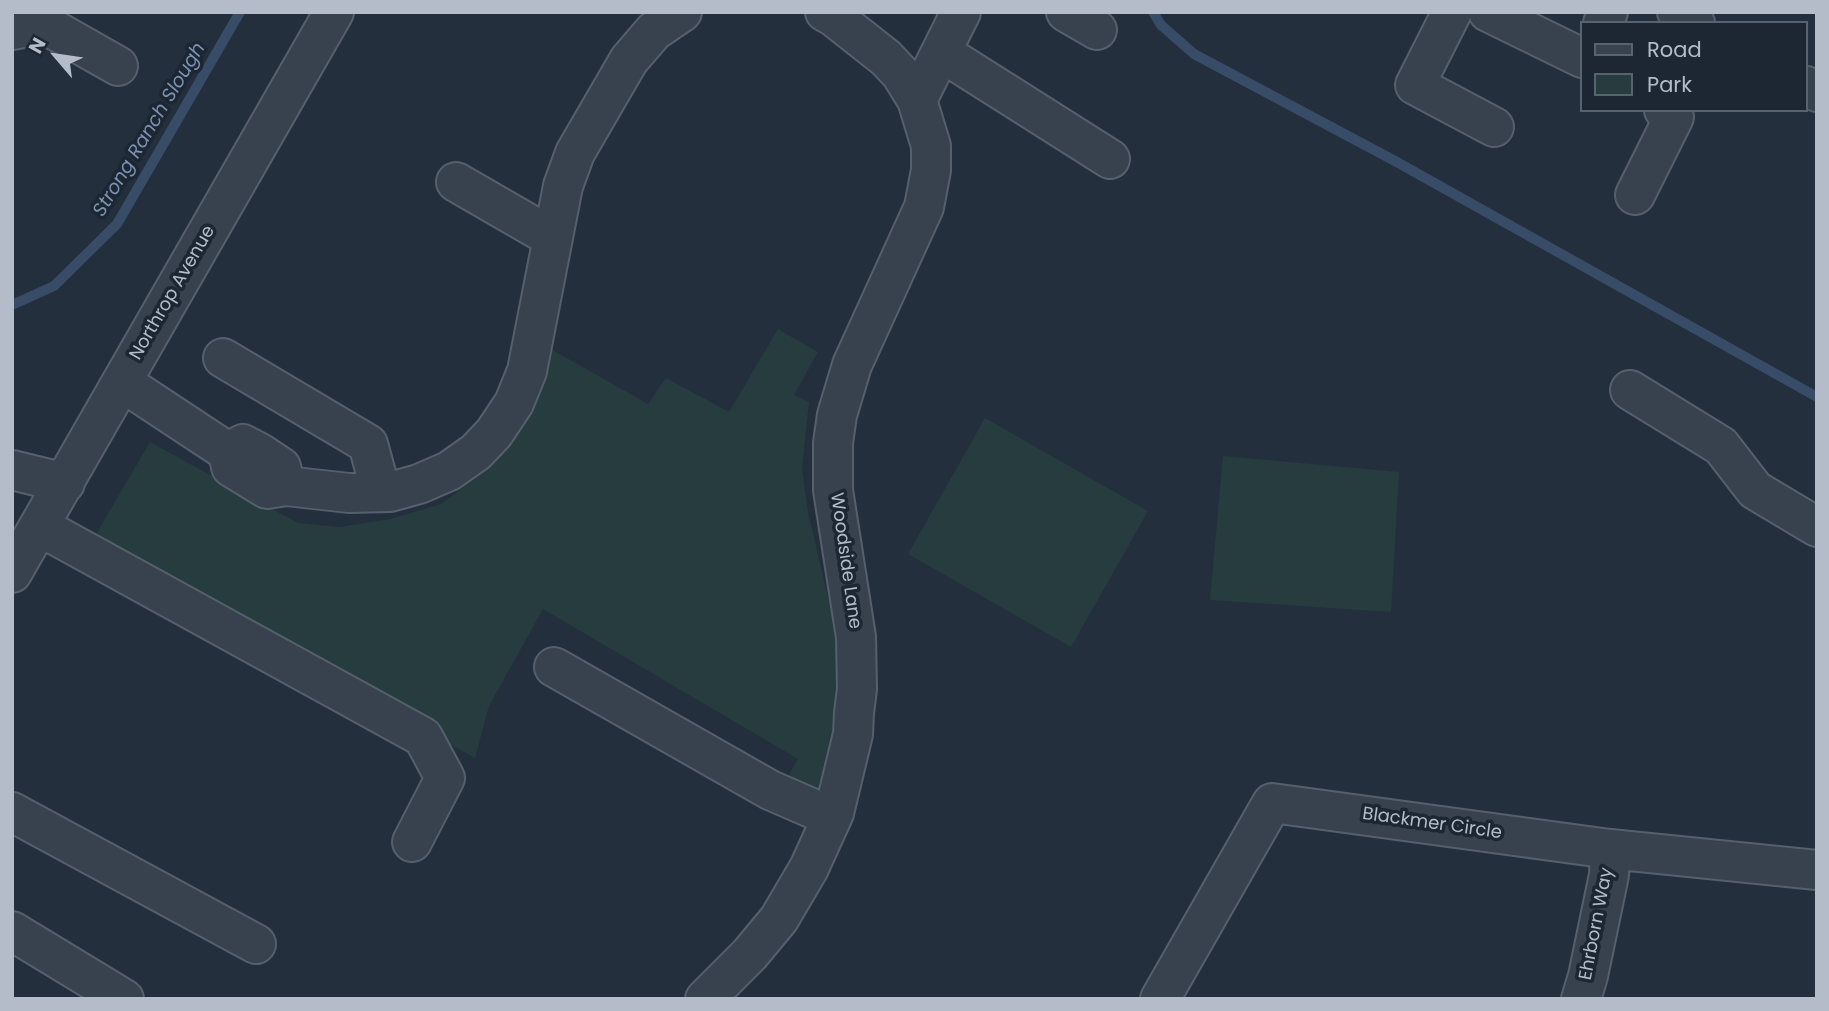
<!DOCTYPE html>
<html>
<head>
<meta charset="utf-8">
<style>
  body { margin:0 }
  #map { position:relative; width:1829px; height:1011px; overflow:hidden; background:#242f3e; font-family:Poppins,sans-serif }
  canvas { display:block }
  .frame { position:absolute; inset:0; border:14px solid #b4bcc9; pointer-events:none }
  .legend { position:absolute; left:1580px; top:21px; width:228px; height:91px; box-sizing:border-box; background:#1d2633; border:2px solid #59626f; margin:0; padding:9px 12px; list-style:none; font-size:21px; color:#b4bcc9 }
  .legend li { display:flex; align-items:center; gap:14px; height:35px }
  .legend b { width:35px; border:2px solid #59626f }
  .north { position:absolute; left:21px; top:21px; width:70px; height:70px; -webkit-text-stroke:5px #1d2633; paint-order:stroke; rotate:299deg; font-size:19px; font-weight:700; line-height:28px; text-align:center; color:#b4bcc9 }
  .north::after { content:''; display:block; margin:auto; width:24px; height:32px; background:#b4bcc9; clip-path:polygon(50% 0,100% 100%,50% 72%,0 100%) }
</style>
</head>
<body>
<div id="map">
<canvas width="1829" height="1011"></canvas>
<div class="frame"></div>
<ul class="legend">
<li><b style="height:9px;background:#38414e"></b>Road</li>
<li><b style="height:19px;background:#263c3f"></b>Park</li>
</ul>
<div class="north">N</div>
</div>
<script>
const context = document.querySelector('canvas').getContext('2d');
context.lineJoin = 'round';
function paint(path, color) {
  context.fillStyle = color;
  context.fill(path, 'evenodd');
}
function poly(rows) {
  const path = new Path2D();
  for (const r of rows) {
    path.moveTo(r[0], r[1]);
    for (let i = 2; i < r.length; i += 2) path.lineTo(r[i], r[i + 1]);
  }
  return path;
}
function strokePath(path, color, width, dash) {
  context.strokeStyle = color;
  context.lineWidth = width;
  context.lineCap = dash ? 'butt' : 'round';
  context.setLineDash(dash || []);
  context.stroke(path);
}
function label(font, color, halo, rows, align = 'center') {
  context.font = font + ' Poppins,sans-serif';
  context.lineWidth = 7;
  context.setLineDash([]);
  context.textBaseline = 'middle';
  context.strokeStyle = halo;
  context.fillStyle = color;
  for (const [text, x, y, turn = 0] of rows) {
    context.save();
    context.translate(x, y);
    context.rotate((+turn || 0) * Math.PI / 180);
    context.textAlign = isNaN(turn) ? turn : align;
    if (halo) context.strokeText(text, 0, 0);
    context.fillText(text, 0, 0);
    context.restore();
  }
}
paint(poly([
  [778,329,818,352,794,395,809,402,802,469,808,512,834,623,838,666,838,707,826,780,816,799,783,785,798,759,543,609,489,706,475,758,91,543,150,442,298,523,339,527,390,519,441,504,489,468,522,422,549,348,648,404,666,378,729,412],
  [985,418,1148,511,1071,647,908,554],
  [1223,456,1399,472,1391,612,1210,600]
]), '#263c3f');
strokePath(poly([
  [1153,12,1161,25,1194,54,1395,161,1817,397],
  [12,305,54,286,117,224,240,12]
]), '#394c67', 10);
const minor = poly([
  [825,12,834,17,886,58,901,74,917,100],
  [1066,12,1097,30],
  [1452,12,1415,85,1494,127],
  [1488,12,1582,58],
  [1677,12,1695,23],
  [1603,23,1608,12],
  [12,30,44,24,118,66],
  [941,52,1110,159],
  [1806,86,1817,92],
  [456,182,553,238],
  [1635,195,1674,117,1664,110],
  [223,358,368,444,381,492],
  [122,382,228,452],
  [1630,390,1721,446,1755,490,1817,527],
  [228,452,231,467,267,489,286,486,349,493,390,492,419,484,449,471,476,452,494,433,514,403,527,371,563,186,575,153,629,60,654,31,682,12],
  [228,452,243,444,260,453,281,467,286,486],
  [12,470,65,483],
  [39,526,423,737,445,778,412,842],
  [12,573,334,12],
  [554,667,770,790,832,817],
  [12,812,256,944],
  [12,931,124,999],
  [705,999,750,954,779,919,809,868,834,813,853,734,854,713,857,689,856,637,833,490,833,443,837,415,852,365,924,207,931,170,931,146,917,100,961,12],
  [1160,999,1272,803,1610,849,1817,870],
  [1581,999,1588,976,1609,875,1610,849]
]);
strokePath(minor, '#565f6c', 42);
strokePath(minor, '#38414e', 38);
label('18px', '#b4bcc9', '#1d2633', [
  ["Northrop Avenue",173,293,-60],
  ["Woodside Lane",845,561,82],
  ["Blackmer Circle",1432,824,8],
  ["Ehrborn Way",1597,924,-79]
]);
label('italic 19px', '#7c92b1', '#1d2633', [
  ["Strong Ranch Slough",150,130,-59]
]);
</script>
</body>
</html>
